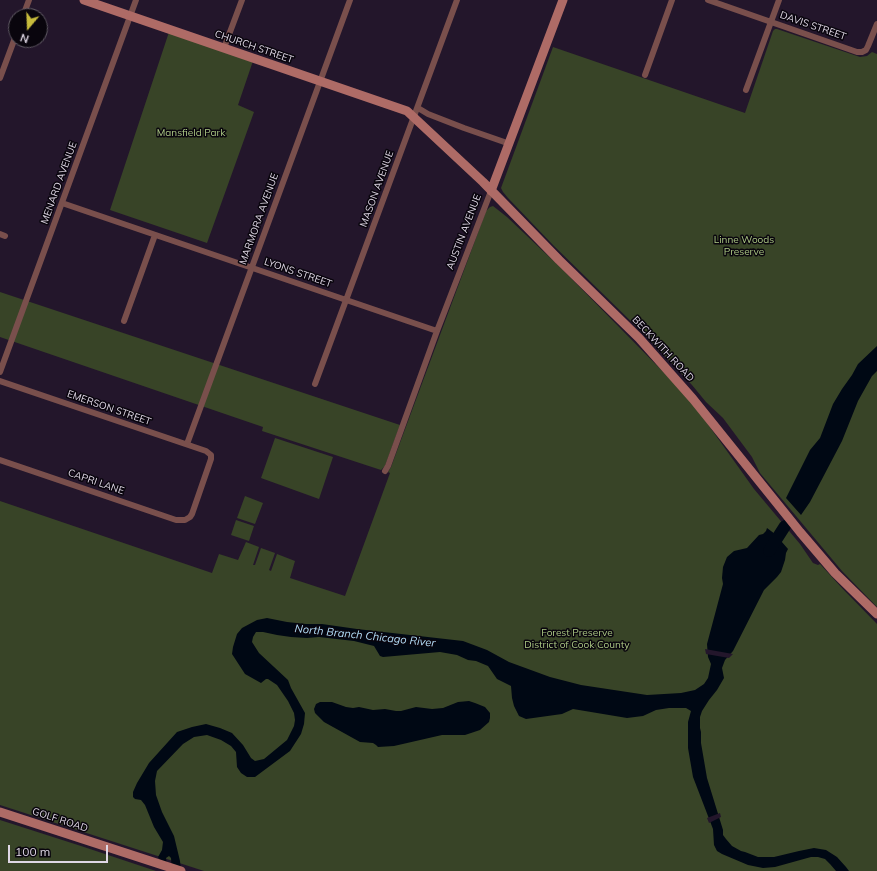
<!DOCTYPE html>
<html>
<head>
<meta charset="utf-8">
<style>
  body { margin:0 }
  #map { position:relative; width:877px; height:871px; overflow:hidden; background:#23162b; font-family:Mulish,sans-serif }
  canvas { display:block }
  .north { position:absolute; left:8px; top:8px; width:40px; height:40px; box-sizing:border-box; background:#09050d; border:1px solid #5f5963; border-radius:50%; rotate:199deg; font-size:11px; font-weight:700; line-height:16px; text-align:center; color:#dfd7e5 }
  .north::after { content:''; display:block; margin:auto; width:14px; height:18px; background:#c7bb3c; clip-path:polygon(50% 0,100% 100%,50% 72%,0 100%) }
  .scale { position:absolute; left:8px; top:845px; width:100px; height:18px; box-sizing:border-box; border:2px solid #dfd7e5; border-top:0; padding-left:5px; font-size:12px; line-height:14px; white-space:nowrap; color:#dfd7e5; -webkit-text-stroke:3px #09050d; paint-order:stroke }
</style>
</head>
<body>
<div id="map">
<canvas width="877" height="871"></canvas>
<div class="north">N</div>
<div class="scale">100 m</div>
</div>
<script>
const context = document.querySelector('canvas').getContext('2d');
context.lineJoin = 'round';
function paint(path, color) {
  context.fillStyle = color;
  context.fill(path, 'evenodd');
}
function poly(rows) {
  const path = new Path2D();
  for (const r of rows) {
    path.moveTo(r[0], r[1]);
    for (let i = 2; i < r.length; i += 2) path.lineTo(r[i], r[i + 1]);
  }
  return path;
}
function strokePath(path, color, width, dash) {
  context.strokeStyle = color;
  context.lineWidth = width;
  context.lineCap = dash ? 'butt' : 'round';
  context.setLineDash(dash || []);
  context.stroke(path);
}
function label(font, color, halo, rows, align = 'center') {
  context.font = font + ' Mulish,sans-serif';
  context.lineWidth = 3;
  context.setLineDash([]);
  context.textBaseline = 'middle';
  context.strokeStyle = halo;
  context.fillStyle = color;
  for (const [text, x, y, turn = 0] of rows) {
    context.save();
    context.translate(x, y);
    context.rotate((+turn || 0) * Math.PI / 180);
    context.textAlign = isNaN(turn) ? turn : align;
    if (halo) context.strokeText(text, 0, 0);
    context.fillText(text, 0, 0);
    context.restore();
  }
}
paint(poly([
  [775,29,777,29,860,57,867,56,872,52,877,54,877,607,842,571,760,473,752,457,723,418,706,402,692,385,643,333,554,246,508,198,503,192,501,188,553,47,745,113,773,31],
  [169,32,253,61,238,105,254,112,207,243,110,210],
  [493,206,507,217,562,269,680,389,702,416,754,489,800,544,813,563,818,565,820,564,841,587,877,624,877,871,204,871,0,805,0,501,212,573,219,554,238,560,246,542,259,547,253,565,255,565,261,548,275,553,269,570,271,571,277,554,295,561,290,578,345,596,390,473,388,472,391,467,486,211,490,207],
  [0,292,400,425,385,466,381,470,262,431,263,427,0,337],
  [275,438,333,457,319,499,261,478],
  [245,496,263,503,255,524,237,518],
  [236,520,254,526,249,541,231,535],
  [0,820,81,846,156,871,0,871]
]), '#384427');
paint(poly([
  [877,346,877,371,872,376,858,401,842,441,810,502,801,515,786,498,810,450,820,438,833,404,842,389,852,375,858,364],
  [767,528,775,534,788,549,786,553,785,560,781,572,777,577,764,590,733,651,725,660,722,668,724,678,717,690,709,700,702,711,700,717,700,728,701,732,701,743,707,778,723,830,723,835,726,839,732,846,741,851,745,852,758,857,774,857,799,851,814,848,826,850,837,857,846,867,849,871,836,871,830,864,825,859,818,857,811,857,775,867,763,868,748,865,722,854,717,851,714,845,713,829,693,777,688,748,688,722,691,711,686,708,669,708,656,710,643,716,627,718,573,709,562,714,526,719,519,716,514,706,512,698,511,686,497,679,488,666,476,661,468,660,457,655,440,652,383,657,380,656,374,646,354,641,319,637,307,638,291,637,277,635,263,632,256,632,253,637,252,642,259,653,288,680,291,688,305,713,304,724,301,734,290,751,255,777,247,777,241,773,237,767,236,752,231,746,221,740,207,735,194,737,183,744,157,771,155,781,156,795,162,812,174,836,180,861,181,871,172,871,171,858,169,856,166,858,168,871,158,857,162,850,163,842,154,827,145,805,141,800,135,799,133,797,133,792,137,783,149,763,177,732,192,727,206,724,220,728,232,733,243,745,251,758,255,761,264,759,287,740,294,726,295,720,294,713,288,701,277,685,268,679,266,679,261,683,245,674,232,654,233,647,237,634,242,628,257,620,267,618,287,622,306,624,322,624,357,629,463,641,487,650,509,662,550,677,581,685,647,695,681,693,695,690,704,684,708,678,711,664,708,657,707,644,723,584,722,578,723,567,727,557,734,551,747,548,759,535,763,534,766,531],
  [469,701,475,703,485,707,490,713,490,718,489,722,480,730,465,735,442,735,394,746,378,747,376,745,373,743,360,742,324,722,315,713,314,709,316,704,320,702,332,702,346,707,353,708,359,707,373,710,385,709,396,711,401,711,416,707,432,709,443,708,458,702]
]), '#000814');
paint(poly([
  [705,649,733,654,729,658,706,654],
  [720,813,721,817,709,823,707,818]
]), '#23162b');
strokePath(poly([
  [769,551,785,526]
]), '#000814', 12);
strokePath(poly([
  [708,0,857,52,862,52,866,50,868,46,877,24],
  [23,16,29,0],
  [224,48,242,0],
  [645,75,672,0],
  [0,78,16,35],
  [746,90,779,0],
  [418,108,428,114,464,128,510,144],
  [62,203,437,331],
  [0,234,5,236],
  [124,321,155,235],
  [0,372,136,0],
  [0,381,206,451,211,455,211,459,192,514,190,517,185,520,176,520,0,460],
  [315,384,457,0],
  [187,444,350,0],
  [385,471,388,466,437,331,491,191]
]), '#794f4c', 6);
strokePath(poly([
  [84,0,407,111,483,182,559,260,639,338,693,399,800,532,835,573,877,614],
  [491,191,563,0],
  [0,812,181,871]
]), '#ae6b66', 9);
label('10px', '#dfd7e5', '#09050d', [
  ["DAVIS STREET",813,26,19],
  ["CHURCH STREET",254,47,19],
  ["MENARD AVENUE",59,183,-70],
  ["MASON AVENUE",377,189,-70],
  ["MARMORA AVENUE",259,219,-70],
  ["AUSTIN AVENUE",464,232,-69],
  ["LYONS STREET",298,273,19],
  ["BECKWITH ROAD",663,349,47],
  ["EMERSON STREET",109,408,19],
  ["CAPRI LANE",96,482,19],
  ["GOLF ROAD",60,820,18]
]);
label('10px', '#adca85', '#09050d', [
  ["Mansfield Park",191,133],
  ["Linne Woods",744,240],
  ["Preserve",744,252],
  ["Forest Preserve",577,633],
  ["District of Cook County",577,645]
]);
label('italic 11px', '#b2ddf8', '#09050d', [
  ["North Branch Chicago River",365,636,6]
]);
</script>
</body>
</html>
